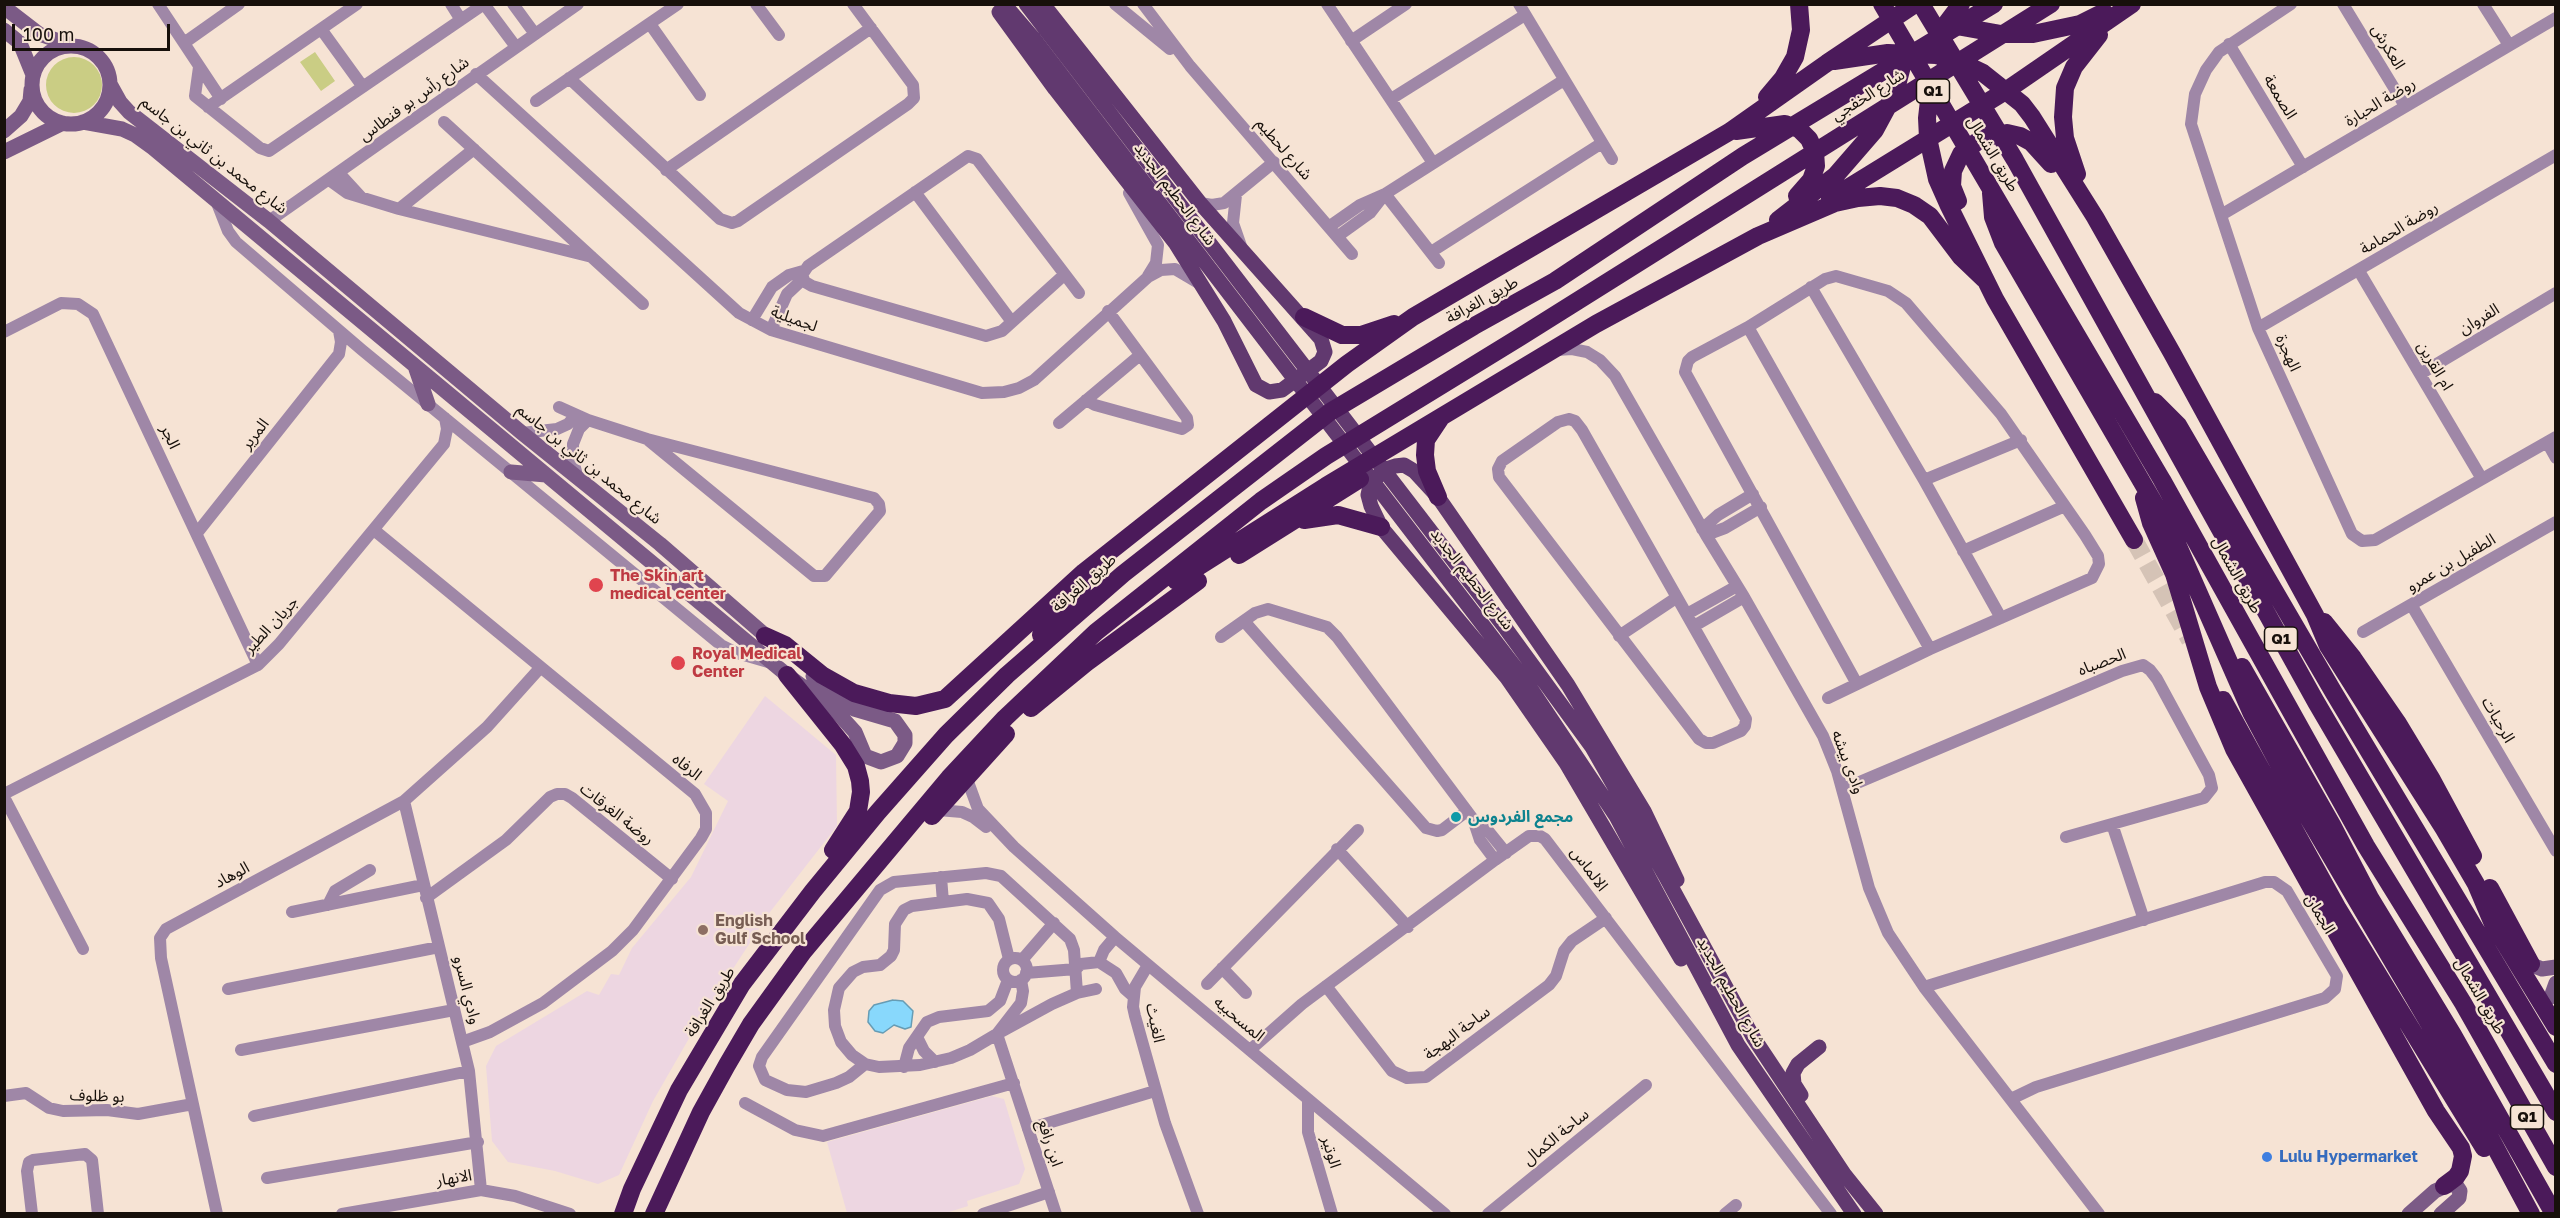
<!DOCTYPE html>
<html>
<head>
<meta charset="utf-8">
<style>
  body { margin:0 }
  #map { position:relative; width:2560px; height:1218px; overflow:hidden; background:#f6e3d4; font-family:"Golos Text",sans-serif }
  canvas { display:block }
  .frame { position:absolute; inset:0; border:6px solid #17100b; pointer-events:none }
  .scale { position:absolute; left:12px; top:24px; width:158px; height:27px; box-sizing:border-box; border:3px solid #17100b; border-top:0; padding-left:8px; font-size:18px; line-height:21px; white-space:nowrap; color:#17100b; -webkit-text-stroke:4px #f6e3d4; paint-order:stroke }
</style>
</head>
<body>
<div id="map">
<canvas width="2560" height="1218"></canvas>
<div class="frame"></div>
<div class="scale">100 m</div>
</div>
<script>
const context = document.querySelector('canvas').getContext('2d');
context.lineJoin = 'round';
function paint(path, color) {
  context.fillStyle = color;
  context.fill(path, 'evenodd');
}
function poly(rows) {
  const path = new Path2D();
  for (const r of rows) {
    if (r.length === 3) {
      path.moveTo(r[0] + r[2], r[1]);
      path.arc(r[0], r[1], r[2], 0, 2 * Math.PI);
      continue;
    }
    path.moveTo(r[0], r[1]);
    for (let i = 2; i < r.length; i += 2) path.lineTo(r[i], r[i + 1]);
  }
  return path;
}
function strokePath(path, color, width, dash) {
  context.strokeStyle = color;
  context.lineWidth = width;
  context.lineCap = dash ? 'butt' : 'round';
  context.setLineDash(dash || []);
  context.stroke(path);
}
function label(font, color, halo, rows, align = 'center') {
  context.font = font + ' "Golos Text","Noto Sans Arabic",sans-serif';
  context.lineWidth = 4.5;
  context.setLineDash([]);
  context.textBaseline = 'middle';
  context.strokeStyle = halo;
  context.fillStyle = color;
  for (const [text, x, y, turn = 0] of rows) {
    context.save();
    context.translate(x, y);
    context.rotate((+turn || 0) * Math.PI / 180);
    context.textAlign = isNaN(turn) ? turn : align;
    if (halo) context.strokeText(text, 0, 0);
    context.fillText(text, 0, 0);
    context.restore();
  }
}
paint(poly([
  [765,696,836,755,837,826,770,912,699,1021,653,1101,619,1175,598,1184,555,1171,508,1162,492,1141,486,1066,496,1046,587,991,599,995,611,974,619,975,632,948,691,877,728,801,704,784],
  [992,1096,1004,1099,1025,1169,1019,1184,967,1201,968,1206,946,1213,847,1213,827,1142]
]), '#edd6e1');
paint(poly([
  [315,52,335,81,321,91,300,62],
  [74,85,28]
]), '#cacd84');
const water = poly([
  [893,1000,903,1001,913,1011,911,1027,905,1029,894,1025,883,1033,875,1031,868,1022,869,1011,874,1005,893,1000]
]);
paint(water, '#88d8fc');
strokePath(water, '#669cb4', 1.5);
strokePath(poly([
  [2134,540,2190,640]
]), '#d5c3b6', 18, [18, 9]);
strokePath(poly([
  [158,4,221,99],
  [451,4,461,20],
  [484,4,516,47],
  [513,4,535,34],
  [756,4,779,35],
  [1115,4,1170,49],
  [1143,4,1190,66,1352,254],
  [1327,4,1433,163],
  [1519,4,1612,159],
  [2291,4,2219,52,2206,70,2195,94,2191,124,2258,328,2352,534,2362,541,2375,540,2556,437],
  [2343,4,2405,106],
  [2483,4,2509,45],
  [650,24,700,95],
  [321,29,363,87],
  [1351,41,1406,4],
  [184,43,239,4],
  [2229,44,2303,167],
  [199,67,195,96,260,148,269,151,484,4],
  [476,74,739,313,771,330,982,393,1004,392,1019,388,1034,380,1148,277,1161,270,1175,269,1197,282],
  [569,78,720,219,732,223,738,221,908,104,914,98,913,85,853,4],
  [1391,99,1525,15],
  [536,101,678,4],
  [208,107,357,4],
  [444,122,643,304],
  [666,170,871,28],
  [339,173,361,197],
  [329,180,347,193,399,209,592,257],
  [915,192,1012,322],
  [1129,193,1158,245,1156,263,1148,276],
  [1385,194,1439,263],
  [1236,195,1233,223,1241,246],
  [217,203,228,231,236,242,362,350,721,645,737,653,768,662],
  [1200,203,1212,205,1224,203,1274,162],
  [399,209,474,149],
  [2221,215,2556,18],
  [269,221,578,4],
  [1330,226,1360,205,1385,194,1564,80],
  [1338,236,1370,213,1384,195],
  [1431,252,1602,143],
  [2359,271,2482,479],
  [1064,275,1002,331,986,336,812,286,805,282,802,275,808,266,968,156,977,159,1079,293],
  [1811,287,1924,480,2001,618],
  [752,320,772,287,789,275,803,271],
  [1748,327,1930,649],
  [2258,328,2556,155],
  [771,330,787,294,803,279],
  [4,332,61,303,78,304,93,314,258,665],
  [1557,350,1572,349,1587,352,1600,360,1615,376,1706,535,1744,597,1823,736,1837,771,1869,888,1888,933,1924,987,2099,1214],
  [2420,374,2556,293],
  [1086,400,1095,405,1182,429,1188,425,1187,418,1108,311],
  [559,407,588,420,647,439,874,498,879,504,880,511,825,576,814,576,647,439],
  [1569,419,1575,421,1582,430,1746,719,1745,726,1741,731,1713,743,1706,743,1699,739,1499,477,1498,469,1502,461,1558,422,1569,419],
  [1059,423,1140,355],
  [522,433,557,429,568,424,576,415],
  [2547,442,2556,458],
  [578,479,573,460,573,444,579,429,588,420],
  [1924,480,2021,440],
  [1702,529,1718,515,1753,494],
  [374,530,695,794,706,813,706,829,701,838,633,930,612,951,543,1003,490,1032,462,1042],
  [197,533,339,354,341,342,339,331],
  [1706,535,1725,528,1761,507],
  [1963,551,2065,506],
  [2412,606,2556,851],
  [1687,614,1737,586],
  [1244,621,1426,828,1437,831,1442,830,1467,811],
  [1694,626,1744,597],
  [2363,632,2556,522],
  [1619,636,1676,598],
  [1221,637,1255,613,1268,609,1327,627,1337,637,1473,819,1485,827,1506,853],
  [1828,698,1930,649,2092,578,2099,564,2098,556,2085,535,2001,414,1906,303,1888,291,1836,276,1825,279,1748,327,1692,357,1688,361,1685,372,1857,684],
  [967,779,978,809,1014,847,1115,937,1445,1214],
  [1843,789,2122,671,2143,665,2150,670,2157,679,2209,775,2212,788,2204,798,2066,837],
  [4,794,258,665,279,644,444,444,447,429,445,418],
  [4,797,83,949],
  [404,801,469,1071,481,1190],
  [938,810,962,812,973,817,986,827],
  [1473,819,1480,840,1495,860],
  [2112,824,2144,920],
  [1337,849,1408,927],
  [941,877,943,902],
  [426,898,506,840,550,797,557,794,565,794,572,798,672,879],
  [328,905,335,891,370,870],
  [292,912,423,885],
  [1015,970,12],
  [1009,959,999,919,988,903,967,899,912,906,904,910,895,924,894,950,891,956,880,965,863,967,853,972,839,988,834,1010,835,1026,841,1042,852,1055,865,1064,879,1067,920,1065,951,1058,970,1050,997,1034,1021,1003,1023,991,1021,980],
  [1022,960,1054,923],
  [1099,962,1104,950,1115,937],
  [1148,965,1135,987,1133,1007,1135,1016,1165,1123,1198,1214],
  [1222,968,1246,993],
  [1026,973,1076,969,1081,964,1099,962,1116,973,1125,989,1133,996],
  [1207,984,1358,830],
  [1326,986,1392,1071,1407,1078,1426,1077,1549,985,1556,976,1564,951,1572,941,1606,918],
  [1924,987,2265,882,2274,882,2287,891,2337,976,2335,989,2325,998,2036,1087,2011,1099],
  [228,989,439,947],
  [917,1037,924,1051,935,1062],
  [241,1050,454,1010],
  [1250,1050,1302,1004,1495,860,1529,836,1540,836,1545,839,1831,1214],
  [865,1064,849,1077,836,1083,806,1092,787,1090,765,1080,759,1066,762,1057,880,890,894,882,986,873,1001,876,1070,939,1074,950,1077,993],
  [904,1067,909,1048,927,1022,939,1017,988,1011,1000,1001,1008,980],
  [4,1096,26,1093,49,1108,63,1111,107,1110,138,1114,193,1104],
  [1308,1099,1308,1132,1332,1214],
  [745,1103,795,1130,823,1136,1014,1083],
  [254,1116,469,1071],
  [1028,1129,1155,1091],
  [267,1178,478,1142],
  [32,1214,27,1171,29,1162,33,1160,85,1154,92,1160,98,1214],
  [217,1214,161,958,160,938,166,929,404,801,487,727,540,668],
  [342,1214,481,1190,515,1196,570,1214],
  [983,1214,1049,1192],
  [1056,1214,997,1034,1052,1004,1077,993,1096,989],
  [1488,1214,1646,1085],
  [1725,1214,1736,1205]
]), '#9f87a7', 12);
strokePath(poly([
  [4,7,39,34,71,45],
  [4,30,20,43,33,75],
  [71,85,39],
  [110,84,120,102,129,112,269,221,522,433,660,544,774,643],
  [83,122,122,129,135,135,153,148,787,675,836,711,855,732,865,756,881,762,897,756,905,743,905,735,895,721,854,709,813,676],
  [4,131,21,116,30,101,31,90],
  [4,152,63,123],
  [416,369,428,404],
  [511,472,546,475],
  [2532,965,2542,969,2556,967],
  [2551,997,2556,983],
  [2409,1214,2435,1191,2448,1185,2456,1185,2460,1191,2459,1198,2441,1214]
]), '#7b5a86', 15);
strokePath(poly([
  [1004,4,1034,39,1525,680,1616,816,1738,1045,1854,1214],
  [1026,4,1506,629,1592,747,1666,877,1753,1037,1844,1174,1876,1214],
  [999,12,1055,89,1176,244,1224,321,1256,385,1269,392,1282,390,1321,361,1325,352,1321,339,1200,203,1043,4],
  [1677,880,1644,811,1568,685,1438,497,1414,471,1404,465,1395,466,1383,470,1370,486,1368,495,1371,506,1381,527,1507,678,1566,763,1681,959],
  [1801,1095,1794,1084,1793,1073,1798,1064,1819,1047]
]), '#61396f', 15);
strokePath(poly([
  [1882,4,2162,480,2366,846,2463,1003,2556,1167],
  [1921,4,2015,160,2316,702,2556,1112],
  [1951,25,2001,34,2033,34,2080,24,2104,12],
  [1943,33,1946,24,1961,4],
  [1834,61,1888,53,1936,55,1962,63,1983,73,2022,104,2032,117,2095,217,2172,353,2315,615,2328,646,2444,829,2476,884,2493,924,2556,1027],
  [1931,83,1927,118,1928,138,1937,179,1949,206,1995,299,2134,540],
  [1767,97,1783,78,1795,57,1801,30,1799,4],
  [1736,131,1785,124,1799,129,1809,139,1815,152,1816,166,1811,180,1797,196],
  [2077,174,2065,138,2063,117,2065,88,2074,67,2099,35],
  [1991,193,1993,217,2003,243,2175,539,2251,712,2299,802,2430,1025,2531,1214],
  [1830,199,2007,90,2132,4],
  [1958,201,1952,186,1953,171,1961,154,1982,138,2007,133,2020,136,2031,142,2051,164],
  [1778,220,1836,175,1875,130,1895,93,1906,51],
  [1304,317,1342,335,1361,335,1394,324],
  [2155,402,2178,425,2334,693,2556,1064],
  [1438,497,1427,471,1425,455,1426,440,1440,419],
  [2144,498,2151,523,2174,574,2208,687,2234,749,2436,1111,2461,1148,2463,1156,2460,1171,2456,1177,2444,1186],
  [1304,520,1338,515,1381,527],
  [1239,555,1360,479],
  [1176,581,1326,486,1596,324,1758,236,1835,203,1858,198,1880,196,1897,198,1914,205,1930,216,1961,257,1984,279],
  [2324,622,2353,658,2397,722,2432,780,2473,856],
  [1041,635,1082,588],
  [765,636,785,645,822,675,854,693,889,703,916,706,945,699,1084,572,1347,364,1413,317,1729,132,1827,63,1915,4],
  [2242,667,2332,825,2370,898,2453,1035,2554,1214],
  [787,675,843,745,856,766,860,781,861,792,858,811,833,850],
  [2223,700,2338,909,2484,1148],
  [1031,708,1086,663,1198,581],
  [932,816,1006,734],
  [2490,888,2531,964],
  [623,1214,632,1189,679,1090,742,984,813,891,878,812,946,735,1007,675,1123,574,1330,412,1474,326,1555,281,1743,156,1994,4],
  [654,1214,701,1112,727,1065,751,1024,803,952,949,778,1005,718,1096,632,1261,501,1326,456,1520,337,2051,4]
]), '#4b1a5a', 18);
for (const [x, y, r, color] of [
  [596,585,8,"#e0444e"],
  [678,663,8,"#e0444e"],
  [1456,817,6,"#0f9aa8"],
  [703,930,6,"#8d6e63"],
  [2267,1157,6,"#3f7fe0"]
]) {
  const dot = new Path2D();
  dot.arc(x, y, r, 0, 2 * Math.PI);
  context.fillStyle = color;
  context.fill(dot);
  strokePath(dot, '#f6e3d4', 2);
}
for (const [x, y, w] of [
  [1933,91,33],
  [2281,639,33],
  [2527,1117,33]
]) {
  const box = new Path2D();
  box.roundRect(x - w / 2, y - 12, w, 24, 4.5);
  context.fillStyle = '#f6e3d4';
  context.fill(box);
  strokePath(box, '#17100b', 1.5);
}
label('bold 15px', '#17100b', null, [
  ["Q1",1933,91],
  ["Q1",2281,639],
  ["Q1",2527,1117]
]);
label('16px', '#17100b', '#f6e3d4', [
  ["العكرش",2388,47,59],
  ["شارع الخفجي",1868,95,-32],
  ["الصمعة",2280,97,59],
  ["شارع رأس بو فنطاس",414,99,-36],
  ["روضة الحبارة",2380,102,-31],
  ["شارع لحطيم",1284,149,49],
  ["طريق الشمال",1993,154,59],
  ["شارع محمد بن ثاني بن جاسم",214,155,38],
  ["شارع الحطيم الجديد",1175,194,53],
  ["روضة الحمامة",2399,228,-31],
  ["طريق الغرافة",1482,300,-29],
  ["لجميلية",794,319,20],
  ["الفروان",2479,319,-31],
  ["الهجرة",2288,353,66],
  ["ام القرين",2435,366,59],
  ["المرير",255,434,-52],
  ["الجر",170,437,65],
  ["شارع محمد بن ثاني بن جاسم",589,464,39],
  ["الطفيل بن عمرو",2451,563,-30],
  ["طريق الشمال",2237,575,61],
  ["شارع الحطيم الجديد",1472,579,52],
  ["طريق الغرافة",1084,583,-41],
  ["جريان الطير",271,625,-47],
  ["الحصباه",2102,662,-21],
  ["الرحيات",2498,720,60],
  ["وادى بيشه",1848,762,69],
  ["الرفاه",687,767,39],
  ["روضة الغرقات",617,814,38],
  ["الالماس",1589,869,53],
  ["الوهاد",232,875,-28],
  ["الجمان",2320,914,60],
  ["وادي السرو",467,990,76],
  ["شارع الحطيم الجديد",1731,992,61],
  ["طريق الشمال",2480,996,60],
  ["طريق الغرافة",710,1002,-58],
  ["المسحبيه",1239,1019,40],
  ["الغيث",1155,1023,78],
  ["ساحة البهجة",1457,1033,-37],
  ["بو ظلوف",97,1096,2],
  ["ساحة الكمال",1556,1137,-39],
  ["ابن رافع",1050,1143,72],
  ["الوتير",1331,1152,73],
  ["الانهار",454,1178,-9]
]);
label('bold 16px', '#be3a42', '#f6e3d4', [
  ["The Skin art",610,576],
  ["medical center",610,594],
  ["Royal Medical",692,654],
  ["Center",692,672]
], 'left');
label('bold 16px', '#0d838f', '#f6e3d4', [
  ["مجمع الفردوس",1468,817]
], 'left');
label('bold 16px', '#785e54', '#f6e3d4', [
  ["English",715,921],
  ["Gulf School",715,939]
], 'left');
label('bold 16px', '#366cbe', '#f6e3d4', [
  ["Lulu Hypermarket",2279,1157]
], 'left');
</script>
</body>
</html>
